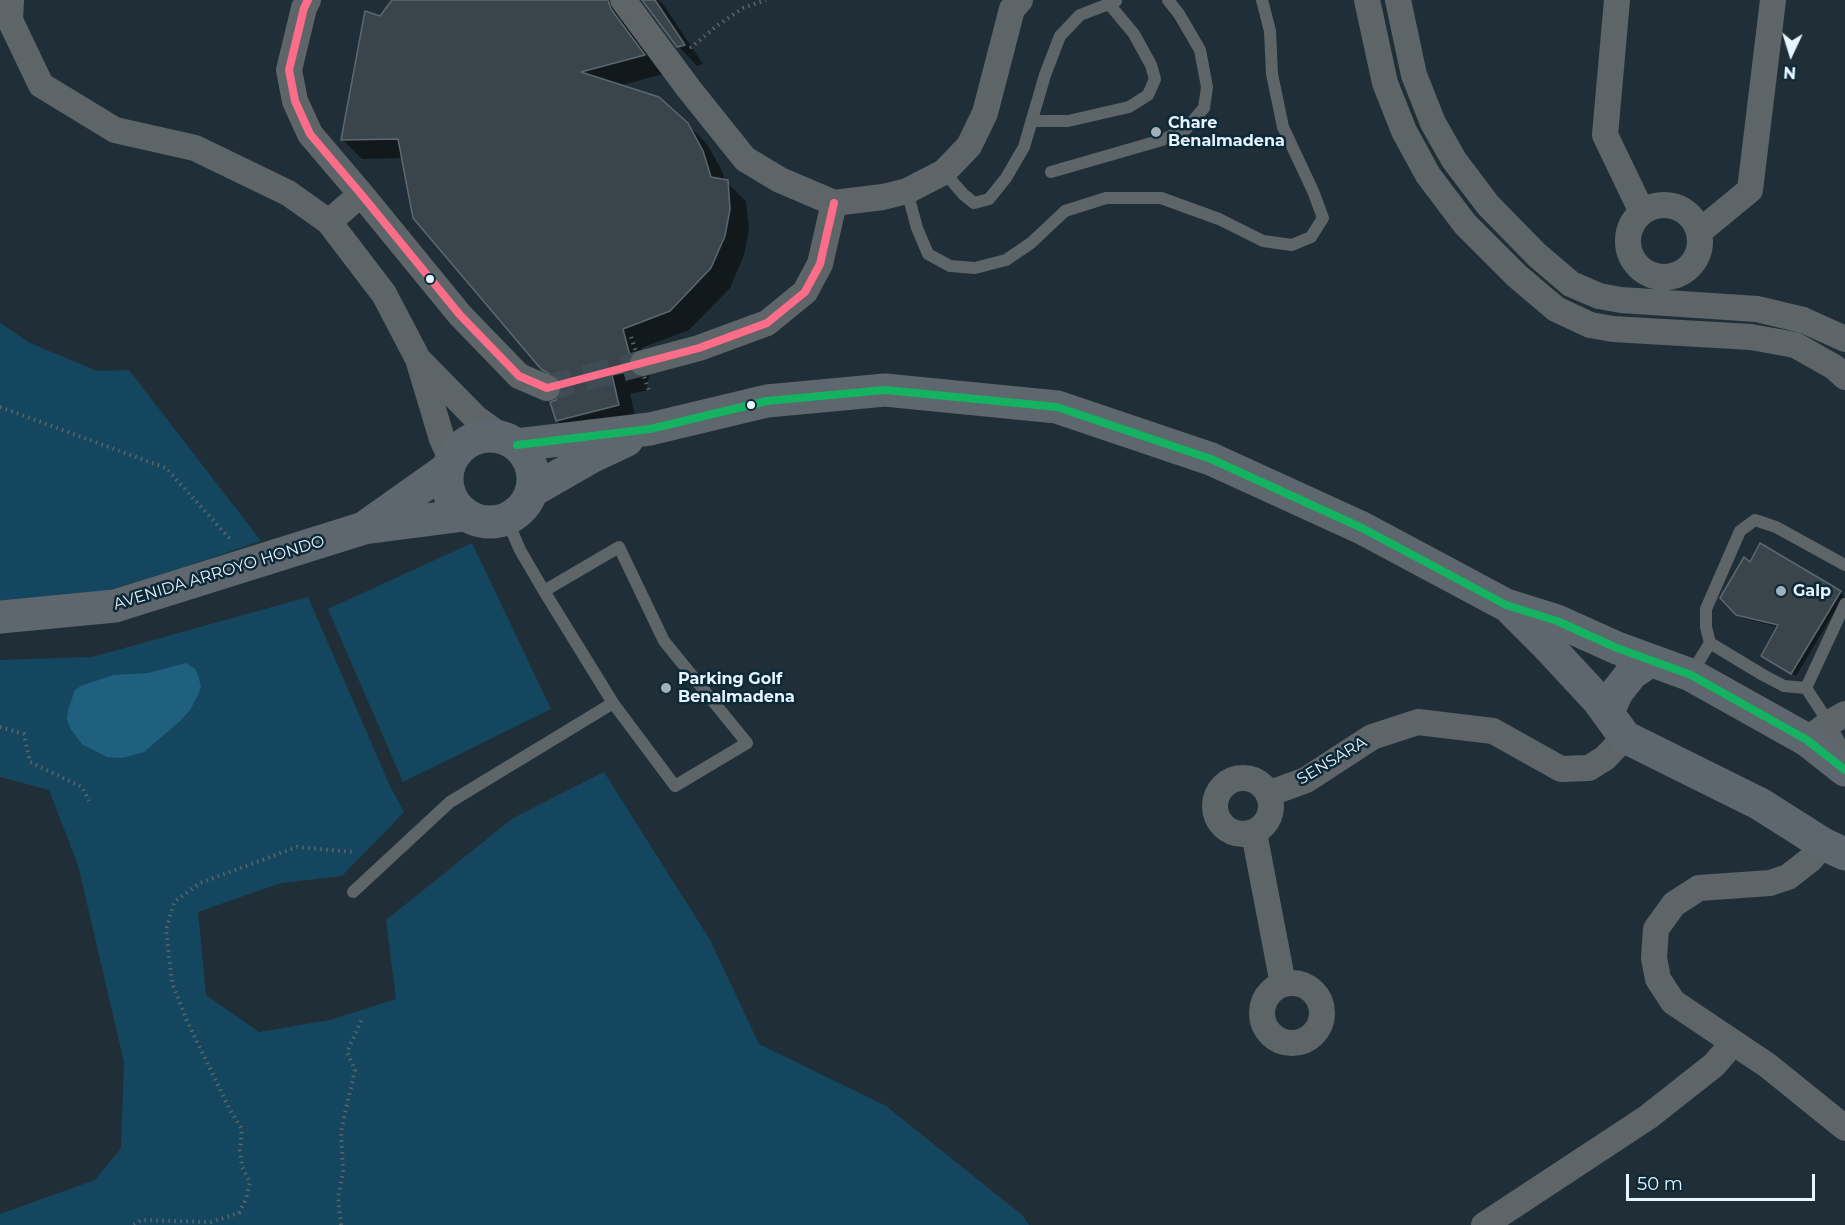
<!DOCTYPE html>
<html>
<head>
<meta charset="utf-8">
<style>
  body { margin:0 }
  #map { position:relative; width:1845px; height:1225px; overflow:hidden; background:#202f37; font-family:Montserrat,sans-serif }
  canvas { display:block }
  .north { position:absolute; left:1761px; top:24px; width:60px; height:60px; -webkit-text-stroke:4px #0d2836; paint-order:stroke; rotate:184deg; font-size:16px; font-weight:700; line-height:24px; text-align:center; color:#e6f5ff }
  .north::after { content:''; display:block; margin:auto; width:21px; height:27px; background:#e6f5ff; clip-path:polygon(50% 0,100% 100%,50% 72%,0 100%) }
  .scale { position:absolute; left:1626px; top:1174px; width:189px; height:27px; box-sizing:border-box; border:3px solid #e6f5ff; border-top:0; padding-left:8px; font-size:18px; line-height:21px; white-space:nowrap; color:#e6f5ff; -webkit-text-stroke:4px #0d2836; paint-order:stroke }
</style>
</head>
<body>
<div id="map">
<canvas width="1845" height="1225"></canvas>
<div class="north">N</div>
<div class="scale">50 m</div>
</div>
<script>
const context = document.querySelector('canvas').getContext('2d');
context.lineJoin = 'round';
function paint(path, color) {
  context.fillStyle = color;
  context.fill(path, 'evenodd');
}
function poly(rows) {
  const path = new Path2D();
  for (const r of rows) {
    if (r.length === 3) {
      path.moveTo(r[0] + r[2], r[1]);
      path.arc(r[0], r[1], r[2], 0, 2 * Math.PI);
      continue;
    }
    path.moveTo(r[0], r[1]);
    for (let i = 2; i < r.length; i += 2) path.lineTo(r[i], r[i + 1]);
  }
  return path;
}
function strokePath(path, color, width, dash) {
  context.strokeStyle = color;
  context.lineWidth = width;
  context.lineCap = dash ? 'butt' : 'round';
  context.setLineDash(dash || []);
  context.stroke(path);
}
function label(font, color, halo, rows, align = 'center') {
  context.font = font + ' Montserrat,sans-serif';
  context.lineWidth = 5;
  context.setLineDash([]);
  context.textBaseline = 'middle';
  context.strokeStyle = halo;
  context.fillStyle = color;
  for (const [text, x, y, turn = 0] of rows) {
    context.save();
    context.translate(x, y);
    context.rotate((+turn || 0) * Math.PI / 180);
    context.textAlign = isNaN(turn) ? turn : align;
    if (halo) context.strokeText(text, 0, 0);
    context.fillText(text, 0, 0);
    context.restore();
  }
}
paint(poly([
  [0,323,30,343,97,371,129,370,261,541,190,565,107,591,0,602],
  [472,543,551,709,403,782,328,609],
  [308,597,390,786,404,812,342,876,281,883,198,912,206,995,259,1032,330,1020,396,999,386,920,513,818,604,772,710,940,759,1044,886,1106,1022,1215,1029,1225,0,1225,0,1214,95,1180,121,1148,124,1062,78,865,49,790,0,777,0,660,92,657]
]), '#14475f');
paint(poly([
  [186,663,195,669,198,675,201,687,198,695,190,710,180,721,144,752,123,758,107,757,82,744,70,728,67,719,68,710,75,690,81,686,113,675,148,673]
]), '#20607f');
paint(poly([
  [394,0,609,0,627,18,663,74,619,86,687,124,707,144,722,171,725,181,746,201,749,229,744,255,730,288,689,330,641,348,649,376,647,387,649,390,630,394,637,424,576,440,557,421,557,401,562,394,563,388,542,368,403,158,362,159,343,140,381,17],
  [643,0,658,0,663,4,703,64,697,66,678,46],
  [1750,564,1840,592,1844,596,1796,676,1762,655,1778,627,1742,618,1722,598]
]), '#0007');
const building = poly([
  [392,0,608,0,611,9,645,55,581,72,659,97,688,123,703,151,711,177,728,180,730,209,725,236,711,268,670,311,623,329,630,356,628,366,631,371,612,375,619,405,556,421,550,402,556,400,561,393,562,386,559,380,541,369,413,218,398,139,341,140,365,11,380,16,392,0],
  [642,0,655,0,685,45,677,47,642,0],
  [1760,543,1841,591,1791,674,1761,656,1778,625,1736,615,1720,598,1744,557,1750,562,1760,543]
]);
paint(building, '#39454b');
strokePath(building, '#5b686f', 1.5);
strokePath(poly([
  [547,388,643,363]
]), '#3e4d55', 26, [26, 13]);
strokePath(poly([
  [690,48,718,25,743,8,766,0],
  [0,407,166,468,231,540],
  [0,727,24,734,30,762,82,787,89,801],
  [134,1225,141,1220,211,1222,239,1213,246,1199,250,1182,242,1167,240,1150,242,1129,230,1110,187,1021,172,983,166,930,174,902,200,883,297,847,353,852],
  [341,1225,338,1198,343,1172,341,1131,355,1070,347,1052,362,1019]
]), '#5c6569', 4, [1.5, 4.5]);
strokePath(poly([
  [1032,121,1068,121,1129,107,1148,95,1155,79,1151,65,1134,34,1109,4,1116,1],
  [944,172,963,194,974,203,989,199,1006,178,1024,147,1045,75,1060,36,1080,15,1109,4],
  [1051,172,1162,140,1186,129,1204,108,1207,87,1200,50,1179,14,1168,0],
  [907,191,917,228,928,254,950,266,975,268,1006,260,1031,243,1065,211,1106,198,1161,198,1219,219,1263,241,1292,245,1311,237,1323,218,1313,191,1283,127,1272,74,1270,31,1262,0],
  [507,520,520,550,544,591,613,703,675,786,747,743,664,641,619,547,544,591],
  [1845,565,1776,527,1755,520,1740,531,1706,609,1706,627,1710,643,1763,675,1784,686,1806,688,1845,604],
  [1691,674,1710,643],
  [1806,688,1829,723,1845,752],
  [353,892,450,802,613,703]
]), '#5e6569', 12);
strokePath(poly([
  [11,0,10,20,41,85,115,130,195,148,288,193,329,222,384,294,418,359,442,439,451,459],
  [308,0,304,8,289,70,295,101,310,134,361,194,460,315,519,376,547,388],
  [623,0,689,89,745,159,780,180,834,203,883,197,907,191,944,172,969,146,985,113,1012,9,1020,0],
  [1367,0,1385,83,1404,131,1428,175,1465,224,1517,276,1556,309,1590,325,1613,329,1751,337,1795,345,1834,367,1845,377],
  [1398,0,1414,75,1433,123,1454,160,1488,205,1537,255,1571,284,1599,296,1621,300,1757,309,1803,320,1845,339],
  [1617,0,1605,135,1642,212],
  [1664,241,36],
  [329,222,361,194],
  [1699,232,1750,190,1773,0],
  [421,362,476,418,504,438],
  [643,363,699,348,767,323,805,292,820,264,834,203],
  [1807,740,1829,723,1845,714],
  [1243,806,28],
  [1268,794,1306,780,1372,737,1418,722,1493,731,1561,769,1589,768,1605,758,1625,737],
  [1254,833,1283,984],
  [1823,844,1811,859,1788,877,1770,883,1699,888,1674,904,1656,929,1654,958,1658,979,1673,1002,1767,1065,1845,1128],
  [1292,1013,30],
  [1484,1225,1648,1117,1714,1065,1733,1043]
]), '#5e6569', 26);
strokePath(poly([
  [490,479,43],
  [517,445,650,429,767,401,885,390,1057,407,1211,459,1362,528,1506,605,1557,621,1617,648,1691,675,1807,740,1845,770],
  [532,491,593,456,627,440],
  [368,525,447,469],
  [1512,610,1546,644,1598,700,1625,737,1760,804,1823,844,1845,854],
  [0,617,115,606,364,528,464,515],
  [1608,712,1617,692,1631,674,1650,661]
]), '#5e676d', 33);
strokePath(poly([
  [631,337,649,391]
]), '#5c6569', 4, [1.5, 4.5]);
strokePath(poly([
  [308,0,304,8,289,70,295,101,310,134,361,194,460,315,519,376,547,388,699,348,767,323,805,292,820,264,834,203]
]), '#fb6d88', 8);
strokePath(poly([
  [517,445,650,429,767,401,885,390,1057,407,1211,459,1362,528,1506,605,1557,621,1617,648,1691,675,1807,740,1845,770]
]), '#13b361', 8);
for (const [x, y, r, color] of [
  [1156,132,6,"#a1b0b9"],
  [430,279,5,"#e6f5ff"],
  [751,405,5,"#e6f5ff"],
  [1781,591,6,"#a1b0b9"],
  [666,688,6,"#a1b0b9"]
]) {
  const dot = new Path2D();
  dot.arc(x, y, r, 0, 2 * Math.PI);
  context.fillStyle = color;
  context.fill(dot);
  strokePath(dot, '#0d2836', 2);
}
label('bold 16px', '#e6f5ff', '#0d2836', [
  ["Chare",1168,123],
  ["Benalmadena",1168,141],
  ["Galp",1793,591],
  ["Parking Golf",678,679],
  ["Benalmadena",678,697]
], 'left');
label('16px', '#e6f5ff', '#0d2836', [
  ["AVENIDA ARROYO HONDO",219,573,-17],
  ["SENSARA",1332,761,-31]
]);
</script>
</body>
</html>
